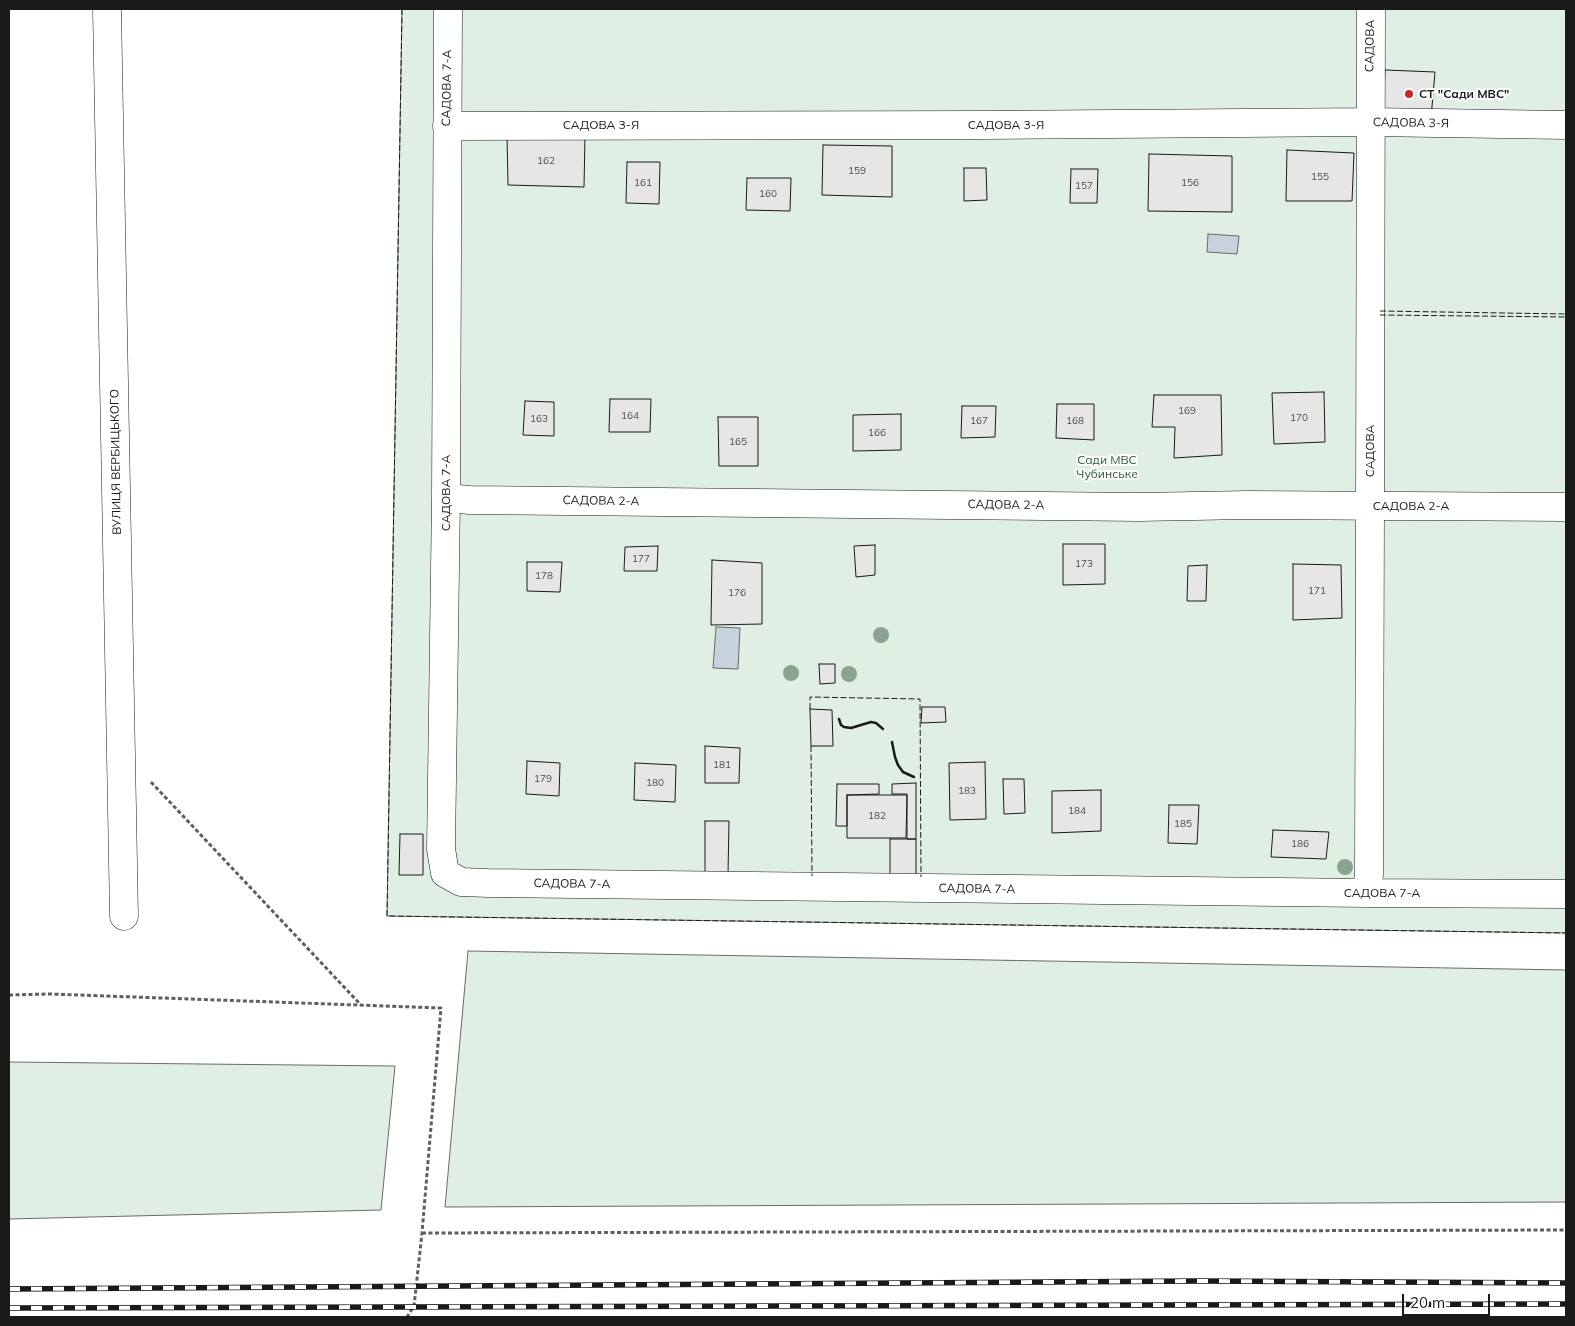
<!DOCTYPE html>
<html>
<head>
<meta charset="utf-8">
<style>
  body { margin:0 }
  #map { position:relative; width:1575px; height:1326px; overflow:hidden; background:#fff; font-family:Mulish,sans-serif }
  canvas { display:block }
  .frame { position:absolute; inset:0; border:10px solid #1a1a1a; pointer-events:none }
  .scale { position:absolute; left:1402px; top:1294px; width:88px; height:22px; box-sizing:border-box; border:2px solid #1a1a1a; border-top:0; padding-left:6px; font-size:15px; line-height:18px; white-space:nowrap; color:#1a1a1a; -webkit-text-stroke:4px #fff; paint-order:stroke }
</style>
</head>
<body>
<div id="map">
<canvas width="1575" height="1326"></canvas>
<div class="frame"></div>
<div class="scale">20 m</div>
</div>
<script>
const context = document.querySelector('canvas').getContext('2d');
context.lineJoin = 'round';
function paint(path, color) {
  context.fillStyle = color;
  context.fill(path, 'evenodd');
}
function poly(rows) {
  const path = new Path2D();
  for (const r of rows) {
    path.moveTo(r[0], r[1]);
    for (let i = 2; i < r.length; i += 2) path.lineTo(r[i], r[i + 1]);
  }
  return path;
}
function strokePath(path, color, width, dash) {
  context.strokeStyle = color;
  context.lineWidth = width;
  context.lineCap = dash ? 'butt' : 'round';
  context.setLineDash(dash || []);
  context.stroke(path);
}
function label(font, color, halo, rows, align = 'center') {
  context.font = font + ' Mulish,sans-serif';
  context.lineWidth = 4;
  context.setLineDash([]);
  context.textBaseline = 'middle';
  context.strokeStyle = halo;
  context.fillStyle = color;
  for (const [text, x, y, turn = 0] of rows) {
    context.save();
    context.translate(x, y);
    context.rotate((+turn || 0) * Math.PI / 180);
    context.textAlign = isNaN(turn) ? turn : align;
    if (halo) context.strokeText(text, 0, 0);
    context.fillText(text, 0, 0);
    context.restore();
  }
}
const green = poly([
  [402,9,1566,9,1566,933,387,916,402,9],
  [468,951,1566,970,1566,1202,445,1207,468,951],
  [9,1062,395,1066,381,1210,9,1219,9,1062]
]);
paint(green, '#e0efe3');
strokePath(green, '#6a6a6a', 1);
const water = poly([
  [1208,234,1239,236,1237,254,1207,252,1208,234],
  [716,627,740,628,738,669,713,668,716,627]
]);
paint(water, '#c6d2dc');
strokePath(water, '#6a6a6a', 1);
const building = poly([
  [1385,70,1435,72,1431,118,1383,116,1385,70],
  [507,136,585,136,584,187,508,185,507,136],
  [823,145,892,146,892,197,822,195,823,145],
  [1287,150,1354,153,1352,201,1286,201,1287,150],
  [1149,154,1232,156,1232,212,1148,211,1149,154],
  [627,162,660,162,659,204,626,203,627,162],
  [964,168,986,168,987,200,964,201,964,168],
  [1071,169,1098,169,1097,203,1070,203,1071,169],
  [747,178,791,178,790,211,746,210,747,178],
  [1324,392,1325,442,1274,444,1272,393,1324,392],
  [1154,395,1221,395,1222,455,1174,458,1175,427,1152,427,1154,395],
  [610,399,651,399,650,432,609,432,610,399],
  [525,401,554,402,554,436,523,435,525,401],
  [1057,404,1094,404,1094,440,1056,438,1057,404],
  [962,406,996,406,995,437,961,438,962,406],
  [901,414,901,450,853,451,853,415,901,414],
  [718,417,758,417,758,466,719,466,718,417],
  [1063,544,1105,544,1105,584,1063,585,1063,544],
  [875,545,875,575,856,577,854,546,875,545],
  [658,546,657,571,624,571,625,547,658,546],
  [712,560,762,563,762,624,711,625,712,560],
  [527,562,562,562,560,592,527,591,527,562],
  [1293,564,1341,565,1342,618,1293,620,1293,564],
  [1207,565,1206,601,1187,601,1188,566,1207,565],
  [819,664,835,664,835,683,820,684,819,664],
  [922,707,945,707,946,722,921,723,922,707],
  [810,709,832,710,833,746,811,746,810,709],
  [705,746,740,748,739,783,705,783,705,746],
  [527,761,560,763,559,796,526,794,527,761],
  [985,762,986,819,950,820,949,763,985,762],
  [635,763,676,765,675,802,634,800,635,763],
  [1003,779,1024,779,1025,813,1004,814,1003,779],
  [916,783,916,839,907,839,907,794,892,794,892,784,916,783],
  [837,784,879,784,879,794,847,795,847,826,836,826,837,784],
  [1101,790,1101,831,1052,833,1052,791,1101,790],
  [847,795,907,795,906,838,847,838,847,795],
  [1169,805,1199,805,1197,844,1168,843,1169,805],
  [705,821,729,821,728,874,705,874,705,821],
  [1273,830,1329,832,1326,859,1271,857,1273,830],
  [400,834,423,834,423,875,399,875,400,834],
  [890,839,916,839,916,877,890,876,890,839]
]);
paint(building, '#e6e6e6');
strokePath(building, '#1a1a1a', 1);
const minor = poly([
  [107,9,124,916],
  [448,9,446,498,441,849,445,873,461,882,488,883,1367,893,1566,894],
  [447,126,983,125,1370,122,1566,125],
  [446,498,470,500,1139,507,1248,505,1566,507],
  [1367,893,1369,874,1370,506,1371,9]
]);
strokePath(minor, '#1a1a1a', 29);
strokePath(poly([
  [151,782,361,1005],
  [9,995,50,994,441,1008,422,1233,414,1306,407,1317],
  [422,1233,1566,1230]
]), '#5f5f5f', 3, [4, 2.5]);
strokePath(minor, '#fff', 28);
const rail = poly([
  [9,1289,1199,1281,1566,1283],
  [9,1308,1566,1304]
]);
strokePath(rail, '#1a1a1a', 5.5);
strokePath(rail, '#fff', 4, [11]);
strokePath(poly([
  [402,9,387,916,1566,933],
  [1380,311,1566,314],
  [1380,315,1566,317],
  [810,709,810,697,920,699,921,877],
  [811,746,812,876]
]), '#1a1a1a', 1, [6, 2.5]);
strokePath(poly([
  [839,719,841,725,844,727,851,728,871,722,876,723,883,729],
  [892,742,895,757,898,765,903,772,914,777]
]), '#1a1a1a', 2.5);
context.fillStyle = '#8aa48f';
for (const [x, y] of [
  [881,635],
  [791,673],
  [849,674],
  [1345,867]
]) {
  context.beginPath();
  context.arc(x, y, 8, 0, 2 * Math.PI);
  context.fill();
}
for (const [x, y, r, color] of [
  [1409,94,5,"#c62828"]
]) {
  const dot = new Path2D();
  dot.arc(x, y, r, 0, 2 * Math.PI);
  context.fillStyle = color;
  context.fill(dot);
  strokePath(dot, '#fff', 2);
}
label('10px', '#4d4d4d', null, [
  ["162",546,161],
  ["159",857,171],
  ["155",1320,177],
  ["161",643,183],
  ["156",1190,183],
  ["157",1084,186],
  ["160",768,194],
  ["169",1187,411],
  ["164",630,416],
  ["170",1299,418],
  ["163",539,419],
  ["167",979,421],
  ["168",1075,421],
  ["166",877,433],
  ["165",738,442],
  ["177",641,559],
  ["173",1084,564],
  ["178",544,576],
  ["171",1317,591],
  ["176",737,593],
  ["181",722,765],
  ["179",543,779],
  ["180",655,783],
  ["183",967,791],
  ["184",1077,811],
  ["182",877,816],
  ["185",1183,824],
  ["186",1300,844]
]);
label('12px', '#1a1a1a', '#fff', [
  ["САДОВА",1370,46,-89],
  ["САДОВА 7-А",447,88,-89],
  ["САДОВА 3-Я",1411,123,1],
  ["САДОВА 3-Я",601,125],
  ["САДОВА 3-Я",1006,125],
  ["САДОВА",1370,451,-90],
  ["ВУЛИЦЯ ВЕРБИЦЬКОГО",116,462,-91],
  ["САДОВА 7-А",446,493,-90],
  ["САДОВА 2-А",601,501,1],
  ["САДОВА 2-А",1006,505,1],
  ["САДОВА 2-А",1411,506],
  ["САДОВА 7-А",572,884,1],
  ["САДОВА 7-А",977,889,1],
  ["САДОВА 7-А",1382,893]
]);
label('bold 12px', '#1a1a1a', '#fff', [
  ["СТ \"Сади МВС\"",1419,94]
], 'left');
label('12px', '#2b5a34', '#fff', [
  ["Сади МВС",1107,460],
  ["Чубинське",1107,474]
]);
</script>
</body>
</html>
